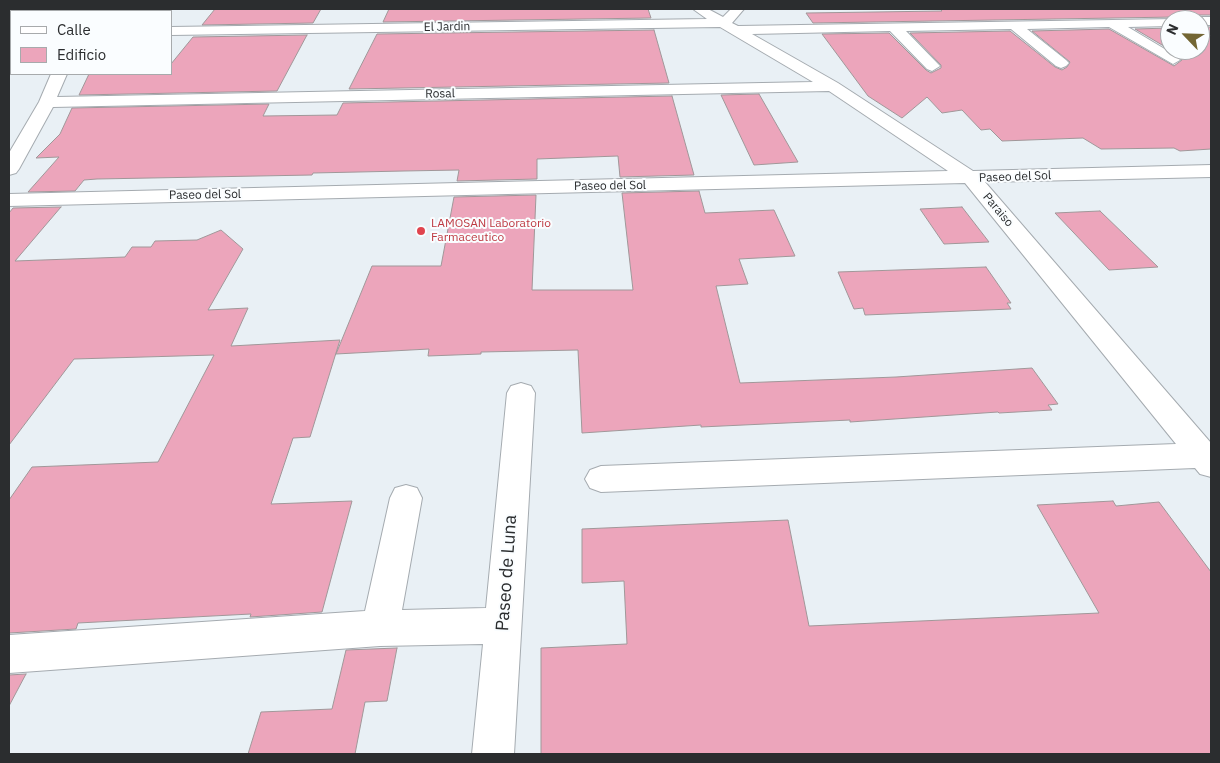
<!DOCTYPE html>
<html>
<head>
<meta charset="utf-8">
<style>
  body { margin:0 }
  #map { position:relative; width:1220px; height:763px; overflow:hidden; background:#e9f0f5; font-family:"IBM Plex Sans",sans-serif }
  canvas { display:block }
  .frame { position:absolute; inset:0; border:10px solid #2b2d2f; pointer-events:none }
  .legend { position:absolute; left:10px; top:10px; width:162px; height:65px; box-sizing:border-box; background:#fafdff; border:1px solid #a7aaac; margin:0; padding:6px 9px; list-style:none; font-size:15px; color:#2b2d2f }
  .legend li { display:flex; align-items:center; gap:10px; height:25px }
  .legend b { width:25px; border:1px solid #a7aaac }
  .north { position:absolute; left:1160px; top:10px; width:50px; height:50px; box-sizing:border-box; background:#fafdff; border:1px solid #a7aaac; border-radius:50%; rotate:294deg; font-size:14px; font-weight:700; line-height:20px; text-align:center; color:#2b2d2f }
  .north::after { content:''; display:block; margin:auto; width:18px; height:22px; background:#736634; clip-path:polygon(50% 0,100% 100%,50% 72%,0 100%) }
</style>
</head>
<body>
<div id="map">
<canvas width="1220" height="763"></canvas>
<div class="frame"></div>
<ul class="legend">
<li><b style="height:6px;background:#fff"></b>Calle</li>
<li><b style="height:14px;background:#eca5bb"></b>Edificio</li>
</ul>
<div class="north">N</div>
</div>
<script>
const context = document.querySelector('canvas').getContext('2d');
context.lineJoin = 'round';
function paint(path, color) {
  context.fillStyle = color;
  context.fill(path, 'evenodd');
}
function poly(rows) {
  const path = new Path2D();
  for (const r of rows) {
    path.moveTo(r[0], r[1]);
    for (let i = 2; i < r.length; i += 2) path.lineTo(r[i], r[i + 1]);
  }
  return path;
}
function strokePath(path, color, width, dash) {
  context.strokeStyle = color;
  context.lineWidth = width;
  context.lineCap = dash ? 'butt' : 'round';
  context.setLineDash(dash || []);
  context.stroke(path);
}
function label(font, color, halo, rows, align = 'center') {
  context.font = font + ' "IBM Plex Sans",sans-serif';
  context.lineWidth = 4;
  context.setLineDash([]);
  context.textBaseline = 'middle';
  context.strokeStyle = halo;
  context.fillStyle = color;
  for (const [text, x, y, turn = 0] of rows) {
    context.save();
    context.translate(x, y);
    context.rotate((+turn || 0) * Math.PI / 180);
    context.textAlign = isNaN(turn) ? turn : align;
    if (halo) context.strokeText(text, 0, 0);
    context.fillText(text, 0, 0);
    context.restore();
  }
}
const building = poly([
  [215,9,321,9,313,23,202,25,215,9],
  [389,9,648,9,651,18,383,22,389,9],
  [940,9,1211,9,1211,15,1199,15,1192,20,1177,20,1175,17,813,23,806,13,942,11,940,9],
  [1200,27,1211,27,1211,149,1180,151,1174,148,1101,149,1083,138,1002,141,990,129,981,130,962,110,942,113,927,97,902,118,868,96,822,34,889,33,926,70,931,73,941,68,941,65,910,33,1010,31,1055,67,1062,70,1067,67,1070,62,1032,31,1109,29,1174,66,1182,60,1179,55,1135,29,1170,28,1170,50,1200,50,1200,27],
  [654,30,669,83,349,89,377,34,654,30],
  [307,35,277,91,79,95,89,74,171,74,171,64,193,37,307,35],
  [759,94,798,162,754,165,721,95,759,94],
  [672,96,694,175,620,177,618,156,537,159,537,179,457,181,459,170,404,171,313,173,312,175,97,179,84,180,75,191,28,192,59,157,36,158,60,134,72,108,269,104,263,116,337,115,343,103,672,96],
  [699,191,705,213,774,210,795,256,739,259,748,284,716,286,740,383,896,377,1032,368,1058,404,1048,405,1052,410,999,413,998,412,850,422,850,420,701,427,701,425,582,433,578,350,481,352,481,354,428,356,429,349,336,354,372,266,441,266,454,197,536,195,532,290,633,290,622,193,699,191],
  [61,207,15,261,125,257,132,247,151,247,155,241,197,240,221,230,243,249,208,310,248,308,231,346,340,340,310,437,293,438,271,504,352,501,322,612,250,617,251,614,78,623,76,629,9,633,9,500,32,467,158,462,214,355,74,359,9,445,9,213,13,208,61,207],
  [962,207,989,242,944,244,920,209,962,207],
  [1100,211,1158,267,1109,270,1055,213,1100,211],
  [986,267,1011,303,1007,303,1011,309,865,315,863,308,854,309,838,272,986,267],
  [1113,501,1116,506,1159,502,1211,572,1211,754,541,754,541,648,627,644,624,581,582,583,582,529,788,520,809,626,1099,613,1037,505,1113,501],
  [397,648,387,701,365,702,355,754,248,754,261,712,332,709,346,650,397,648],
  [26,674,9,706,9,675,26,674]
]);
paint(building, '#eca5bb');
strokePath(building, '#a09799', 1);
const minor = poly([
  [77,9,89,9,88,11,76,11,77,9],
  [693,9,708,9,723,17,731,9,744,9,732,23,738,26,1175,19,1170,20,1170,26,1128,27,1178,57,1180,60,1173,64,1109,27,1027,29,1066,60,1069,63,1066,66,1061,68,1056,66,1011,29,906,31,940,66,932,71,927,69,890,31,752,34,838,83,973,171,1211,165,1211,177,985,182,1211,443,1211,477,1200,474,1195,468,601,492,590,488,585,479,590,470,601,466,1176,444,965,183,9,206,9,194,948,171,829,91,53,107,19,169,16,173,9,175,9,153,39,102,51,74,67,74,57,97,813,82,720,27,171,35,171,27,707,19,693,9],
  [1200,17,1211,17,1211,25,1200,25,1200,20,1194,20,1200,17],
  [521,383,531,386,535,393,514,754,472,754,483,644,380,646,9,673,9,635,365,611,390,498,395,488,406,485,417,488,422,498,402,610,486,608,507,393,511,386,521,383]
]);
strokePath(minor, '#a5abb0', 2);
paint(minor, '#fff');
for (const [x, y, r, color] of [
  [421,231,5,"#e0444e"]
]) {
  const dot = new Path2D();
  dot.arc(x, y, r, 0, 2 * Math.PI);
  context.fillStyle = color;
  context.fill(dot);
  strokePath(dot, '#fafdff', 2);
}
label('12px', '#2b2d2f', '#fafdff', [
  ["El Jardin",447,27,-1],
  ["Rosal",440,94,-1],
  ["Paseo del Sol",1015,177,-2],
  ["Paseo del Sol",610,186,-1],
  ["Paseo del Sol",205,195,-1],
  ["Paraiso",998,210,50]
]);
label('12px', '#be3a42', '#fafdff', [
  ["LAMOSAN Laboratorio",431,224],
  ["Farmaceutico",431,238]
], 'left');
label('18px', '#2b2d2f', '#fafdff', [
  ["Paseo de Luna",507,573,-86]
]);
</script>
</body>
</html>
